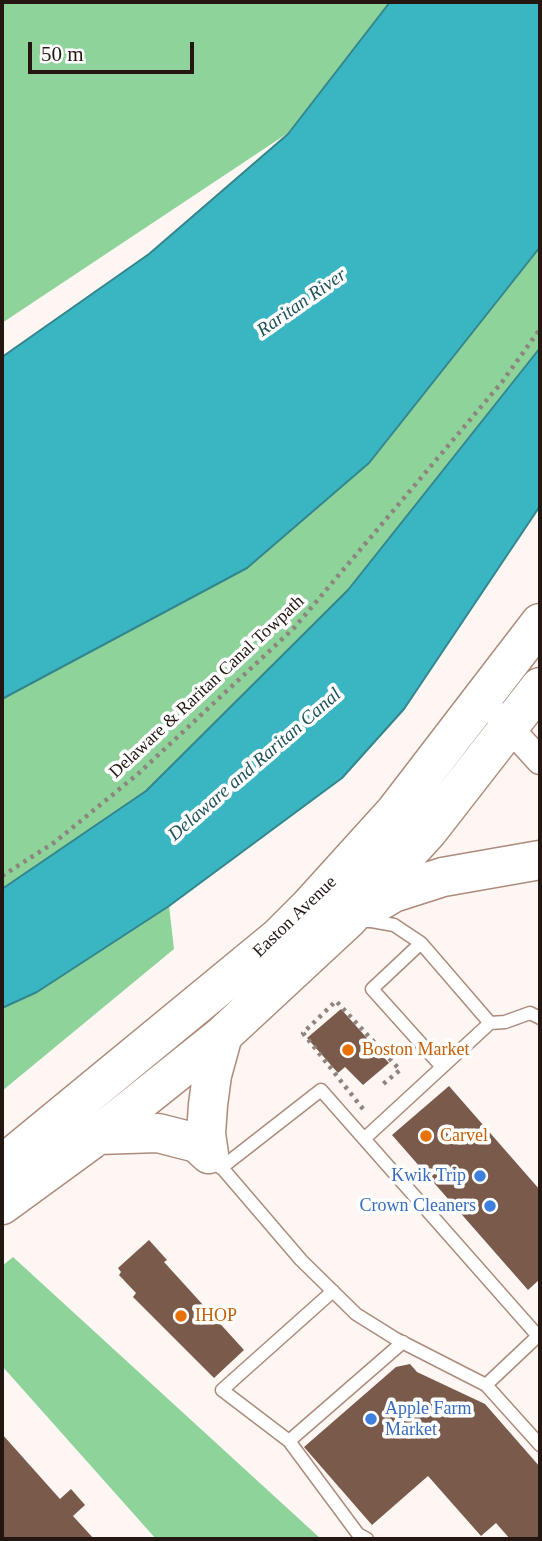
<!DOCTYPE html>
<html>
<head>
<meta charset="utf-8">
<style>
  body { margin:0 }
  #map { position:relative; width:542px; height:1541px; overflow:hidden; background:#fef6f3; font-family:"Times New Roman",serif }
  canvas { display:block }
  .frame { position:absolute; inset:0; border:4px solid #241711; pointer-events:none }
  .scale { position:absolute; left:28px; top:42px; width:166px; height:32px; box-sizing:border-box; border:4px solid #241711; border-top:0; padding-left:9px; font-size:21px; line-height:24px; white-space:nowrap; color:#241711; -webkit-text-stroke:5px #fff; paint-order:stroke }
</style>
</head>
<body>
<div id="map">
<canvas width="542" height="1541"></canvas>
<div class="frame"></div>
<div class="scale">50 m</div>
</div>
<script>
const context = document.querySelector('canvas').getContext('2d');
context.lineJoin = 'round';
function paint(path, color) {
  context.fillStyle = color;
  context.fill(path, 'evenodd');
}
function poly(rows) {
  const path = new Path2D();
  for (const r of rows) {
    path.moveTo(r[0], r[1]);
    for (let i = 2; i < r.length; i += 2) path.lineTo(r[i], r[i + 1]);
  }
  return path;
}
function strokePath(path, color, width, dash) {
  context.strokeStyle = color;
  context.lineWidth = width;
  context.lineCap = dash ? 'butt' : 'round';
  context.setLineDash(dash || []);
  context.stroke(path);
}
function label(font, color, halo, rows, align = 'center') {
  context.font = font + ' "Times New Roman",serif';
  context.lineWidth = 7;
  context.setLineDash([]);
  context.textBaseline = 'middle';
  context.strokeStyle = halo;
  context.fillStyle = color;
  for (const [text, x, y, turn = 0] of rows) {
    context.save();
    context.translate(x, y);
    context.rotate((+turn || 0) * Math.PI / 180);
    context.textAlign = isNaN(turn) ? turn : align;
    if (halo) context.strokeText(text, 0, 0);
    context.fillText(text, 0, 0);
    context.restore();
  }
}
paint(poly([
  [2,2,390,2,288,133,2,323],
  [540,247,540,348,348,590,146,791,2,889,2,699,247,568,369,463],
  [169,906,174,949,2,1091,2,1008,37,992],
  [13,1257,321,1539,156,1539,2,1366,2,1266]
]), '#8dd39a');
const water = poly([
  [390,2,540,2,540,247,369,463,247,568,2,699,2,357,149,254,288,134,390,2],
  [540,348,540,506,404,709,342,778,169,906,37,992,2,1008,2,889,146,791,348,590,540,348]
]);
paint(water, '#3ab5c2');
strokePath(water, '#33868d', 2);
paint(poly([
  [341,1009,389,1063,363,1085,345,1067,338,1073,307,1038],
  [449,1086,540,1190,540,1279,528,1290,392,1135],
  [149,1240,167,1260,164,1262,244,1350,214,1378,133,1297,136,1293,119,1275,121,1272,118,1268],
  [410,1364,417,1372,485,1404,540,1467,540,1539,510,1539,496,1523,481,1536,428,1476,372,1525,304,1447,396,1367],
  [2,1434,60,1499,71,1489,85,1505,73,1516,94,1539,2,1539]
]), '#795a4b');
const lane = poly([
  [366,920,394,925,421,943,490,1023],
  [421,943,372,989,442,1067],
  [364,1139,490,1023,505,1022,530,1013,540,1018],
  [217,1162,301,1260,356,1314,396,1339,486,1385,540,1445],
  [221,1168,321,1090,538,1336],
  [333,1291,222,1390,289,1441,358,1534,367,1539],
  [486,1385,540,1334],
  [289,1441,403,1342]
]);
const street = poly([
  [499,716,540,761]
]);
const primary = poly([
  [368,908,393,893,443,877,540,860],
  [98,1135,158,1133,197,1143,209,1154],
  [209,1154,206,1134,208,1105,212,1075,223,1035],
  [2,1165,279,937,309,907,395,812,540,623],
  [2,1205,98,1135,223,1035,348,919,428,831,540,687]
]);
strokePath(lane, '#ad8b7b', 15);
strokePath(street, '#ad8b7b', 29);
strokePath(primary, '#ad8b7b', 41);
strokePath(poly([
  [2,876,55,842,139,773,294,628,502,382,540,329],
  [363,1109,303,1033,336,1001,400,1070,382,1085]
]), '#8f8580', 4.5, [3.5, 5]);
strokePath(lane, '#fff', 12);
strokePath(street, '#fff', 26);
strokePath(primary, '#fff', 38);
for (const [x, y, r, color] of [
  [348,1050,7,"#e8710a"],
  [426,1136,7,"#e8710a"],
  [480,1176,7,"#3f7fe0"],
  [490,1206,7,"#3f7fe0"],
  [181,1316,7,"#e8710a"],
  [371,1419,7,"#3f7fe0"]
]) {
  const dot = new Path2D();
  dot.arc(x, y, r, 0, 2 * Math.PI);
  context.fillStyle = color;
  context.fill(dot);
  strokePath(dot, '#fff', 2.5);
}
label('18px', '#241711', '#fff', [
  ["Delaware & Raritan Canal Towpath",207,687,-43],
  ["Easton Avenue",295,917,-44]
]);
label('18px', '#c56008', '#fff', [
  ["Boston Market",362,1050],
  ["Carvel",440,1136],
  ["IHOP",195,1316]
], 'left');
label('18px', '#366cbe', '#fff', [
  ["Kwik Trip",466,1176],
  ["Crown Cleaners",476,1206],
  ["Apple Farm",385,1409,"left"],
  ["Market",385,1430,"left"]
], 'right');
label('italic 19px', '#205359', '#fff', [
  ["Raritan River",302,303,-35],
  ["Delaware and Raritan Canal",255,765,-41]
]);
</script>
</body>
</html>
